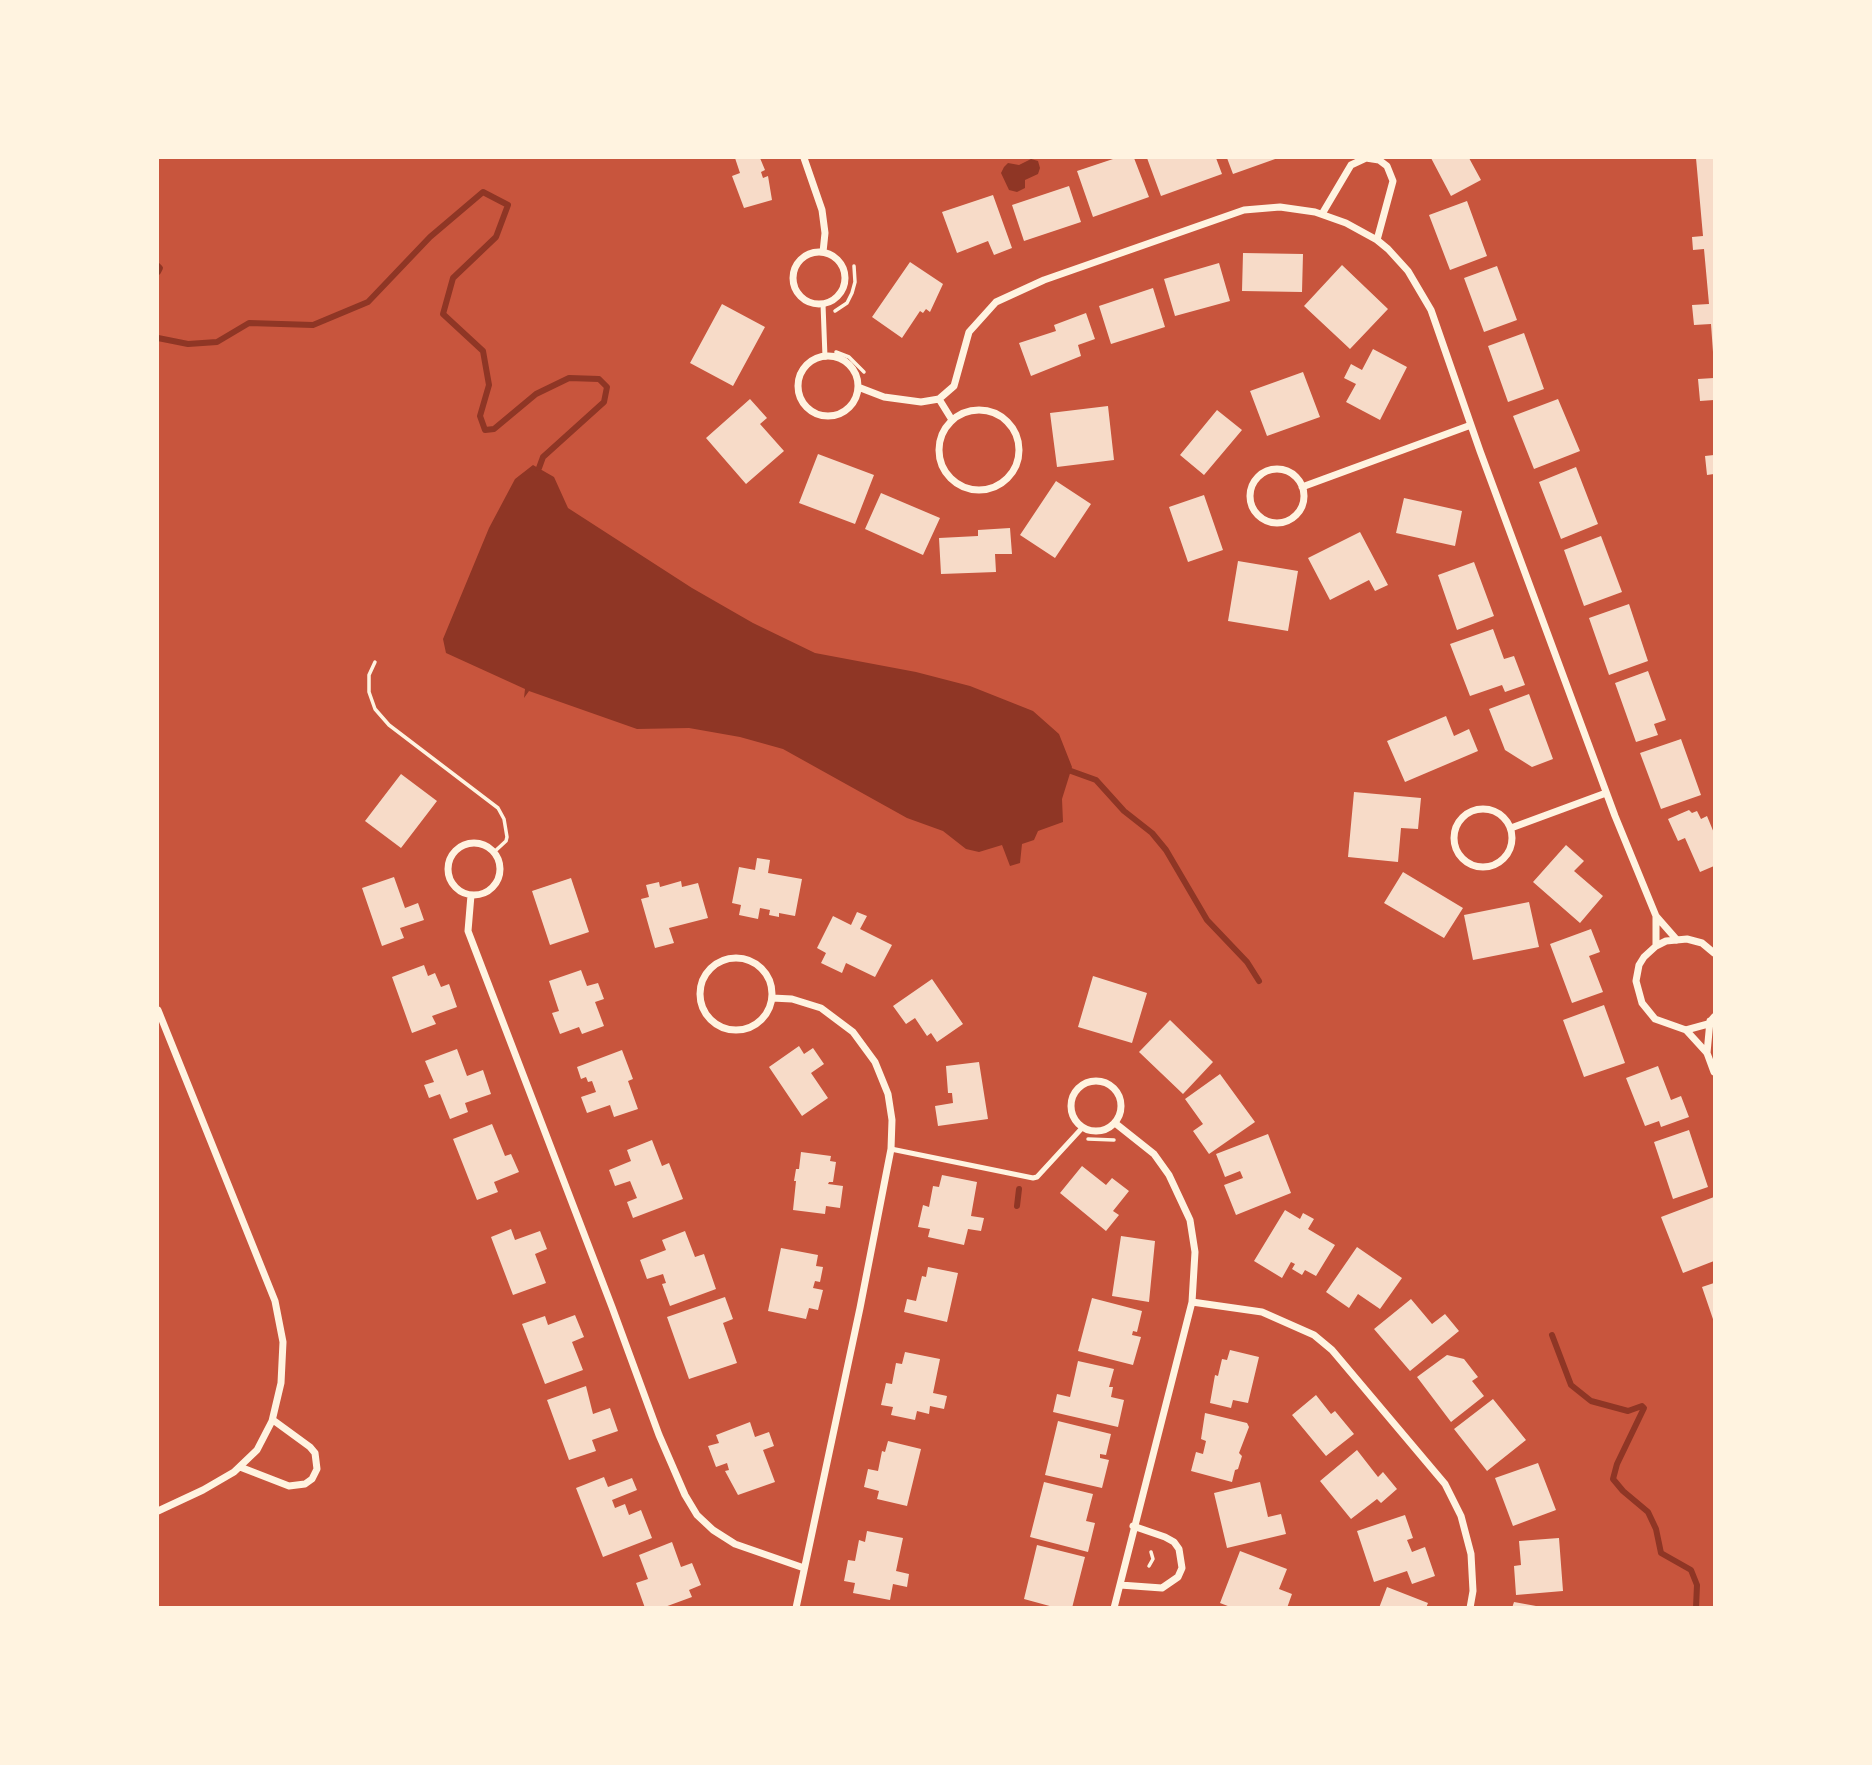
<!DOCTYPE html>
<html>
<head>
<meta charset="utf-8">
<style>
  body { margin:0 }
  #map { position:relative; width:1872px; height:1765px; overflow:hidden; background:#c8553d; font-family:Arial,sans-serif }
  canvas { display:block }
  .frame { position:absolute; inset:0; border:159px solid #fff3e0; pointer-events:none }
</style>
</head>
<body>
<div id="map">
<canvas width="1872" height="1765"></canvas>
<div class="frame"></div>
</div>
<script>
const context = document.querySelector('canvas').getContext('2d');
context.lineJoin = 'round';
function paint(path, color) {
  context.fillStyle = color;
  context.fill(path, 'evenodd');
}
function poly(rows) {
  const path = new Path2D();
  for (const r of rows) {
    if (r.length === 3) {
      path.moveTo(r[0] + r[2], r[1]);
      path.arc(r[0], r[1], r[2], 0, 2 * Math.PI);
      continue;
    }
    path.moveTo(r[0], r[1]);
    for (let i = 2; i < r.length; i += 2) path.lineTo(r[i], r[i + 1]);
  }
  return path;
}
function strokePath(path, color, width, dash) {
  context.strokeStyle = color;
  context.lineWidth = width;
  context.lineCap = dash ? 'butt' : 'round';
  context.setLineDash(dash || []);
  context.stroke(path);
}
paint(poly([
  [1031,159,1038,161,1040,168,1038,174,1025,180,1025,188,1017,192,1009,190,1001,173,1004,167,1008,163,1019,165],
  [533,465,554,477,568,508,692,588,753,623,815,653,916,672,970,686,1033,711,1059,734,1072,767,1062,799,1063,822,1038,831,1034,840,1022,844,1020,863,1010,866,1002,845,979,852,966,849,943,831,907,818,783,749,740,737,689,728,637,729,529,691,524,698,525,689,446,653,443,639,489,528,515,479]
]), '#8f3625');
strokePath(poly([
  [158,266,160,268,158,272],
  [158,338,188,344,217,342,249,323,313,325,368,302,430,237,483,192,508,205,496,237,453,278,443,314,483,351,489,385,480,416,485,430,494,429,536,394,569,378,599,379,607,387,604,402,543,457,539,468],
  [1071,771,1096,780,1124,811,1152,833,1166,850,1207,920,1247,962,1259,981],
  [1017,1206,1019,1189],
  [1552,1335,1571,1385,1591,1401,1628,1411,1642,1406,1644,1408,1617,1464,1613,1479,1623,1491,1648,1512,1656,1529,1661,1553,1691,1570,1697,1585,1696,1608]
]), '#8f3625', 6);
paint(poly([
  [735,158,760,158,765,170,761,172,763,178,768,176,772,200,744,208,732,176,740,173],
  [1116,158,1134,158,1149,197,1093,217,1077,171],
  [1147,158,1216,158,1222,174,1161,196],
  [1227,158,1278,158,1233,174],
  [1431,158,1469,158,1481,180,1451,196],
  [1696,158,1714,158,1714,352,1713,352,1711,324,1694,325,1692,305,1709,304,1704,249,1693,250,1692,237,1703,236],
  [1069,186,1081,222,1024,241,1012,205],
  [993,195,1012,248,994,255,988,241,957,253,942,212],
  [1467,201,1487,256,1450,270,1429,215],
  [1243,253,1303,254,1302,292,1242,291],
  [910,262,943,284,930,312,926,309,923,313,920,311,902,338,872,317],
  [1219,263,1230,301,1175,316,1164,279],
  [1342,265,1388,309,1350,349,1304,306],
  [1497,266,1517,320,1484,332,1464,278],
  [1153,288,1165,327,1111,344,1099,306],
  [722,304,765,327,733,386,690,363],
  [1086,313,1095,339,1078,345,1081,356,1031,376,1019,343,1056,331,1054,325],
  [1524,333,1544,389,1508,402,1488,346],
  [1373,349,1407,367,1380,420,1346,402,1356,384,1344,378,1351,364,1362,370],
  [1303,372,1320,417,1267,436,1250,391],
  [1714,378,1714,400,1700,401,1698,379],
  [750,399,767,418,760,424,784,451,746,484,706,438],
  [1558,399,1580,451,1534,469,1513,416],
  [1108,406,1114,460,1057,467,1050,413],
  [1217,410,1242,430,1204,475,1180,455],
  [818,454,874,475,855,524,799,503],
  [1714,455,1714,474,1707,475,1705,456],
  [1576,467,1598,524,1561,539,1539,482],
  [1056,481,1091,504,1055,558,1020,535],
  [881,493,940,518,923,555,865,529],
  [1204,495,1223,550,1188,562,1169,507],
  [1404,498,1462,511,1455,546,1396,533],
  [1010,528,1012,554,995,554,996,572,941,574,939,538,978,536,978,530],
  [1360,532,1388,585,1375,591,1369,580,1330,600,1308,558],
  [1601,536,1622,592,1584,606,1564,550],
  [1238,561,1298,571,1288,631,1228,621],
  [1474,562,1494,616,1457,630,1438,575],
  [1629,604,1648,661,1609,675,1589,618],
  [1493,629,1504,659,1514,656,1525,685,1505,692,1502,685,1470,696,1450,644],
  [1648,671,1666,720,1654,724,1658,735,1636,742,1615,683],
  [1529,694,1553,759,1532,767,1505,750,1489,709],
  [1446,716,1454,736,1469,729,1478,751,1405,782,1387,741],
  [1681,739,1701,795,1661,809,1640,753],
  [401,774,437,801,401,848,365,821],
  [1354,792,1421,798,1418,829,1401,828,1398,862,1348,857],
  [1689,810,1692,813,1697,811,1701,819,1707,816,1714,833,1714,866,1700,872,1685,838,1678,841,1668,819],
  [1566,845,1584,861,1574,871,1603,896,1580,923,1533,882],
  [757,858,770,860,768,873,802,879,795,916,779,913,779,917,769,915,770,910,760,908,758,919,739,915,741,905,732,903,739,867,755,870],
  [1403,872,1463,908,1444,938,1384,903],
  [394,877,405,908,418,903,424,920,400,928,404,938,382,946,362,888],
  [571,878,589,932,550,945,532,891],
  [681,881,682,887,698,883,708,918,669,928,674,943,655,948,641,899,649,897,646,885,659,882,660,887],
  [1529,902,1539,947,1473,960,1464,915],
  [857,912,867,916,860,929,892,945,875,977,846,963,842,973,821,963,826,953,817,948,833,916,851,925],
  [1591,929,1600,952,1589,956,1603,992,1572,1003,1550,944],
  [424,965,428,976,435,973,441,987,449,984,457,1007,432,1016,436,1024,412,1033,392,977],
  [581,970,587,986,598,983,604,999,595,1002,604,1026,582,1034,579,1027,560,1034,552,1013,559,1011,549,981],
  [1093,976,1147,993,1132,1043,1078,1027],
  [932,979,963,1024,937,1042,931,1033,927,1036,915,1018,906,1024,893,1006],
  [1604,1005,1625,1063,1584,1077,1563,1020],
  [1170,1020,1213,1062,1183,1094,1139,1052],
  [799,1046,804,1054,813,1048,824,1064,811,1073,828,1098,802,1116,769,1067],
  [457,1049,467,1076,483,1070,491,1094,465,1103,468,1112,450,1119,440,1094,429,1098,424,1085,434,1082,425,1061],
  [622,1050,633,1079,628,1081,638,1109,614,1117,610,1105,587,1113,581,1097,596,1092,592,1081,588,1082,586,1077,581,1079,577,1067],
  [979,1062,988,1119,938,1126,935,1106,953,1103,952,1093,948,1093,946,1066],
  [1658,1066,1671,1100,1681,1096,1689,1117,1661,1127,1659,1121,1645,1126,1626,1078],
  [1220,1074,1255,1122,1209,1154,1193,1131,1203,1124,1185,1099],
  [492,1124,505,1156,511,1154,519,1172,494,1182,498,1192,477,1200,453,1139],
  [1689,1130,1708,1187,1673,1199,1654,1142],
  [1268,1134,1291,1193,1236,1215,1224,1185,1243,1178,1240,1171,1225,1177,1216,1154],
  [652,1140,662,1166,669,1163,683,1199,633,1218,627,1202,637,1198,630,1181,615,1186,609,1170,631,1161,627,1150],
  [801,1152,831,1156,830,1161,836,1162,833,1182,829,1182,828,1184,843,1186,840,1208,826,1206,825,1214,793,1210,796,1181,794,1181,796,1169,799,1169],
  [1082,1166,1106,1185,1112,1178,1129,1191,1113,1211,1119,1215,1106,1231,1060,1193],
  [942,1175,977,1182,971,1216,984,1218,981,1231,968,1229,964,1245,928,1237,930,1229,918,1227,923,1205,929,1207,933,1186,939,1187],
  [1714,1197,1714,1261,1683,1273,1661,1217],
  [1285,1210,1300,1219,1303,1213,1314,1219,1308,1229,1335,1245,1316,1276,1305,1270,1302,1275,1292,1269,1295,1264,1291,1262,1282,1278,1254,1261],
  [511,1229,515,1240,540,1231,547,1249,535,1254,546,1283,513,1295,491,1237],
  [685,1231,695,1257,704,1254,716,1289,670,1306,662,1284,666,1283,663,1274,647,1279,640,1260,666,1250,662,1240],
  [1121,1236,1155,1241,1149,1302,1112,1296],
  [1357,1247,1402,1278,1380,1309,1358,1294,1349,1308,1326,1292],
  [781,1248,818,1255,816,1266,823,1267,820,1282,815,1281,813,1288,823,1290,818,1310,809,1308,806,1319,768,1311],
  [928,1267,958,1273,947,1322,904,1312,907,1299,916,1301,922,1276,926,1277],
  [1714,1283,1714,1322,1702,1287],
  [725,1297,733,1319,723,1323,737,1363,689,1379,667,1317],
  [1092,1298,1142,1311,1137,1332,1133,1331,1132,1335,1141,1337,1133,1365,1078,1351],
  [1411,1299,1432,1324,1445,1314,1459,1331,1410,1371,1374,1329],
  [575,1315,584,1337,572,1342,583,1370,545,1384,522,1324,545,1316,548,1325],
  [1230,1350,1259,1357,1248,1403,1233,1400,1231,1408,1210,1403,1215,1375,1218,1376,1222,1359,1227,1360],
  [905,1352,940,1359,933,1393,947,1396,944,1409,930,1406,929,1414,917,1411,915,1420,891,1415,893,1407,881,1405,886,1383,892,1384,896,1363,902,1364],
  [1447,1355,1464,1359,1478,1377,1472,1381,1484,1396,1451,1422,1417,1377],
  [1078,1361,1114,1369,1109,1387,1113,1387,1111,1397,1124,1400,1118,1427,1053,1412,1057,1394,1070,1397],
  [586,1386,593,1414,610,1408,618,1431,592,1440,596,1451,569,1460,547,1400],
  [1316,1395,1331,1414,1335,1411,1354,1434,1326,1456,1292,1415],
  [1493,1399,1526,1440,1487,1471,1454,1429],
  [1205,1413,1247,1423,1249,1427,1239,1453,1242,1456,1238,1469,1235,1470,1232,1482,1191,1471,1196,1452,1203,1454,1206,1441,1201,1439],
  [1058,1421,1111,1434,1106,1455,1100,1454,1100,1458,1109,1460,1102,1488,1045,1475],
  [750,1422,755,1437,769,1432,774,1446,763,1450,775,1482,738,1495,725,1471,729,1470,727,1463,716,1467,708,1446,719,1443,716,1435],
  [888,1441,921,1449,907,1506,877,1499,879,1491,864,1487,868,1469,878,1471,882,1451,885,1452],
  [1357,1450,1378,1477,1383,1472,1397,1489,1381,1503,1377,1499,1351,1519,1320,1481],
  [1538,1463,1556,1510,1513,1526,1495,1478],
  [604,1477,608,1487,632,1478,637,1490,612,1500,615,1508,625,1504,629,1515,641,1510,652,1538,603,1557,576,1488],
  [1044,1482,1093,1494,1086,1521,1095,1523,1088,1552,1030,1537],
  [1260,1482,1268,1517,1281,1514,1286,1534,1227,1548,1214,1493],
  [1405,1515,1413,1538,1407,1540,1412,1552,1425,1547,1435,1576,1412,1584,1407,1571,1374,1582,1357,1531],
  [867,1531,903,1538,896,1571,909,1574,907,1587,893,1584,890,1600,853,1593,855,1583,844,1581,848,1560,855,1561,859,1540,865,1542],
  [1559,1538,1563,1591,1516,1595,1514,1566,1521,1565,1519,1541],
  [672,1542,681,1567,692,1563,701,1585,689,1590,692,1597,662,1608,645,1608,636,1583,648,1579,639,1555],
  [1037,1545,1085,1557,1072,1608,1057,1608,1024,1599],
  [1240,1551,1287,1569,1279,1589,1292,1594,1287,1608,1233,1608,1220,1603],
  [1387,1587,1428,1603,1426,1608,1379,1608],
  [1514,1602,1536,1606,1536,1608,1512,1608]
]), '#f7dbc8');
strokePath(poly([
  [835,311,847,303,852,293,855,282,854,266],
  [836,352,849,357,864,372],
  [375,662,369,675,369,692,375,709,389,725,498,808,504,819,507,837,506,841,493,853],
  [1088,1139,1114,1140],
  [1149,1566,1153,1559,1151,1552]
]), '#fff3e0', 3.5);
strokePath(poly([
  [823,304,825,357],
  [891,1149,1033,1178,1037,1177,1083,1127]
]), '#fff3e0', 5);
strokePath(poly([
  [804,158,822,210,825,233,823,252],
  [1322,214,1351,165,1366,158,1379,160,1387,166,1393,181,1377,240],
  [819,278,26],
  [828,386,30],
  [858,387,884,397,921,402,939,399],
  [979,450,40],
  [952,420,939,399,954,386,969,332,996,302,1044,280,1244,210,1280,207,1315,212,1346,223,1377,240,1388,249,1408,271,1431,310,1480,451,1615,816,1656,916,1677,940],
  [1277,496,27],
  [1302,487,1471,425],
  [1483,838,29],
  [1511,828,1606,793],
  [474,869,26],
  [471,895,468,931,612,1307,659,1435,685,1495,697,1515,713,1530,735,1544,804,1568],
  [1656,946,1656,917],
  [1714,953,1702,943,1687,939,1666,941,1656,946,1644,957,1639,965,1636,981,1642,1003,1655,1019,1686,1030,1708,1024,1714,1017],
  [736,994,36],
  [772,998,792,999,821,1008,853,1032,875,1062,888,1094,892,1120,891,1149,860,1308,796,1608],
  [158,1010,275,1301,283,1342,281,1383,272,1421,257,1450,234,1472,203,1490,158,1511],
  [1686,1030,1707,1053,1714,1072],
  [1707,1053,1710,1021],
  [1096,1106,25],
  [1192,1302,1262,1312,1314,1335,1332,1350,1445,1484,1461,1516,1471,1554,1473,1591,1470,1608],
  [240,1467,289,1486,305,1484,312,1479,317,1469,315,1453,310,1447,273,1420],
  [1120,1585,1162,1588,1178,1577,1182,1568,1179,1549,1174,1542,1165,1537,1133,1526],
  [1114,1608,1192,1302,1195,1252,1190,1220,1169,1175,1154,1154,1115,1123]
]), '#fff3e0', 7);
</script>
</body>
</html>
